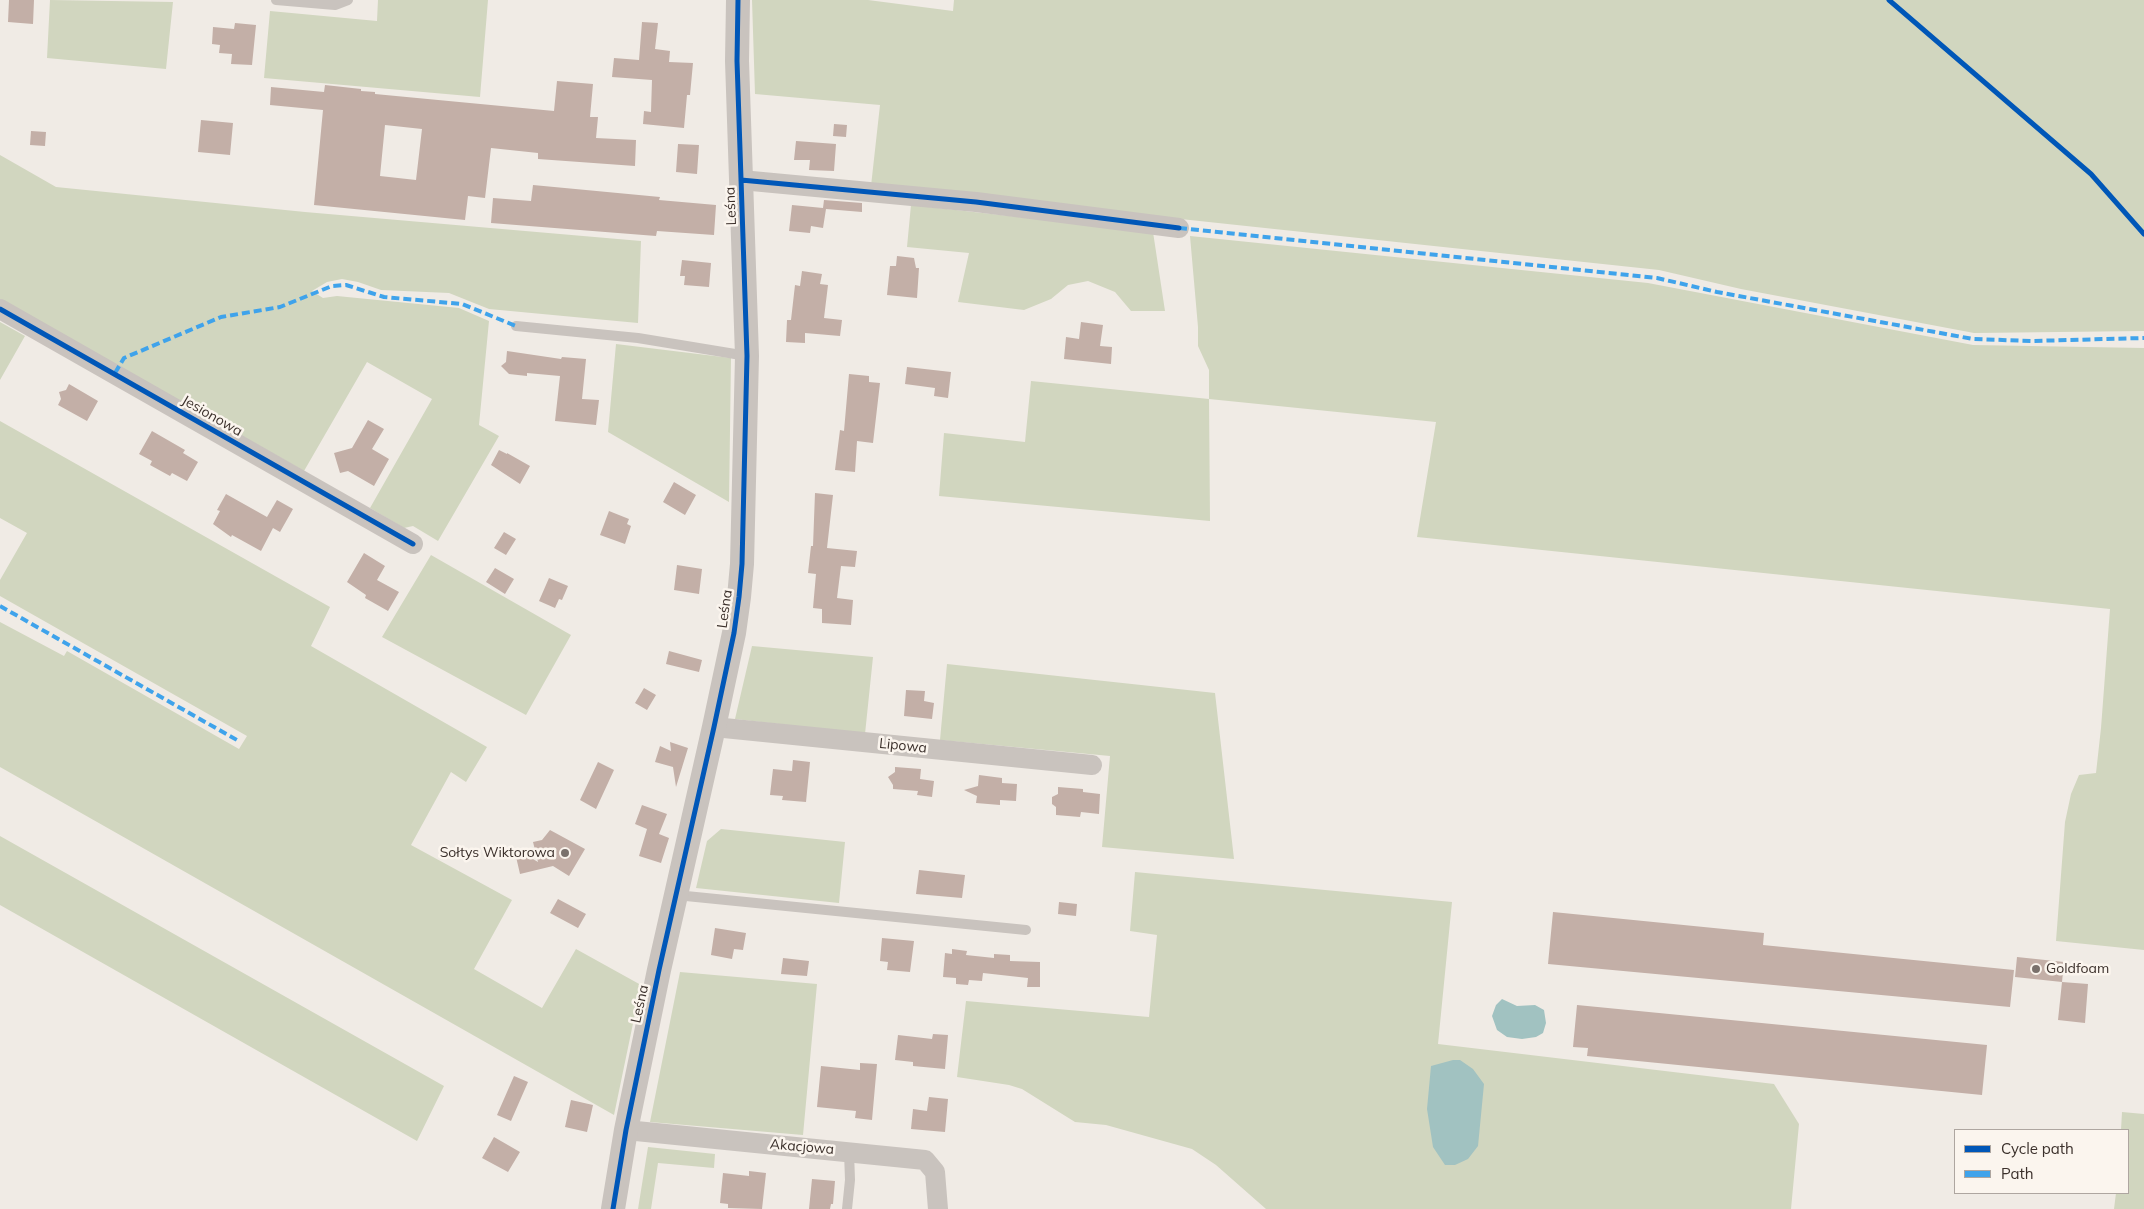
<!DOCTYPE html>
<html>
<head>
<meta charset="utf-8">
<style>
  body { margin:0 }
  #map { position:relative; width:2144px; height:1209px; overflow:hidden; background:#f0ebe5; font-family:Mulish,sans-serif }
  canvas { display:block }
  .legend { position:absolute; left:1954px; top:1129px; width:175px; height:65px; box-sizing:border-box; background:#fbf5ee; border:1px solid #aea6a0; margin:0; padding:6px 9px; list-style:none; font-size:15px; color:#3b302b }
  .legend li { display:flex; align-items:center; gap:10px; height:25px }
  .legend b { width:25px; border:1px solid #aea6a0 }
</style>
</head>
<body>
<div id="map">
<canvas width="2144" height="1209"></canvas>
<ul class="legend">
<li><b style="height:6px;background:#0057b8"></b>Cycle path</li>
<li><b style="height:6px;background:#3fa3eb"></b>Path</li>
</ul>
</div>
<script>
const context = document.querySelector('canvas').getContext('2d');
context.lineJoin = 'round';
function paint(path, color) {
  context.fillStyle = color;
  context.fill(path, 'evenodd');
}
function poly(rows) {
  const path = new Path2D();
  for (const r of rows) {
    path.moveTo(r[0], r[1]);
    for (let i = 2; i < r.length; i += 2) path.lineTo(r[i], r[i + 1]);
  }
  return path;
}
function strokePath(path, color, width, dash) {
  context.strokeStyle = color;
  context.lineWidth = width;
  context.lineCap = dash ? 'butt' : 'round';
  context.setLineDash(dash || []);
  context.stroke(path);
}
function label(font, color, halo, rows, align = 'center') {
  context.font = font + ' Mulish,sans-serif';
  context.lineWidth = 5;
  context.setLineDash([]);
  context.textBaseline = 'middle';
  context.strokeStyle = halo;
  context.fillStyle = color;
  for (const [text, x, y, turn = 0] of rows) {
    context.save();
    context.translate(x, y);
    context.rotate((+turn || 0) * Math.PI / 180);
    context.textAlign = isNaN(turn) ? turn : align;
    if (halo) context.strokeText(text, 0, 0);
    context.fillText(text, 0, 0);
    context.restore();
  }
}
paint(poly([
  [50,0,173,2,166,69,47,58],
  [378,0,488,0,480,97,264,78,270,11,377,21],
  [752,0,868,0,953,11,954,0,2144,0,2144,331,1974,333,1741,289,1659,270,871,186,880,105,755,94],
  [0,155,56,187,305,212,641,241,638,323,489,309,449,293,381,290,358,282,342,279,327,282,312,291,323,298,337,296,459,308,489,321,479,425,499,436,438,541,413,526,404,528,370,508,432,399,367,362,304,471,0,299],
  [911,205,1153,232,1165,311,1131,311,1115,292,1088,281,1068,285,1051,299,1024,310,958,302,969,253,907,247],
  [1190,236,1648,283,1973,345,2144,348,2144,950,2056,941,2065,822,2071,794,2079,775,2096,773,2101,728,2110,609,1417,537,1436,422,1209,399,1210,521,939,496,944,433,1025,442,1031,381,1209,399,1209,370,1198,346,1198,327],
  [0,322,25,336,0,380],
  [616,344,731,358,729,502,608,432],
  [0,421,330,607,311,646,487,747,466,782,451,772,411,845,512,900,474,969,542,1008,576,949,641,985,614,1115,0,767,0,622,64,656,67,651,239,749,247,736,0,596,0,580,27,533,0,518],
  [431,555,571,635,526,715,382,637],
  [752,646,873,657,865,734,735,719],
  [947,664,1215,693,1234,859,1102,847,1110,756,940,740],
  [721,829,845,842,839,903,696,888,707,841],
  [0,836,444,1086,417,1141,0,905],
  [1135,872,1452,902,1438,1044,1774,1084,1799,1124,1791,1209,1266,1209,1216,1165,1192,1149,1106,1125,1075,1122,1022,1089,1009,1085,957,1077,966,1001,1149,1017,1157,935,1130,931],
  [680,972,817,984,803,1135,650,1122],
  [2122,1112,2144,1114,2144,1209,2114,1209,2116,1193,2128,1193,2128,1130,2121,1130],
  [648,1147,715,1154,714,1168,658,1163,651,1209,638,1209]
]), '#d1d6bf');
paint(poly([
  [1502,999,1517,1006,1535,1005,1544,1010,1546,1023,1543,1033,1536,1037,1522,1039,1507,1037,1497,1030,1492,1016,1496,1005],
  [1453,1060,1460,1060,1473,1069,1484,1084,1478,1146,1468,1159,1455,1165,1445,1165,1433,1147,1427,1109,1431,1066]
]), '#a1c2c1');
paint(poly([
  [9,0,34,0,33,24,8,22],
  [642,22,658,23,655,49,670,51,669,62,693,63,690,95,687,95,684,128,643,124,644,111,651,112,652,80,612,77,614,58,639,60],
  [235,23,256,25,252,65,231,64,232,54,219,53,220,45,212,44,213,27,234,29],
  [557,81,593,84,590,117,598,117,596,138,636,140,635,166,538,159,538,153,491,148,485,198,468,196,465,220,314,205,323,110,270,105,271,87,324,92,325,85,361,89,361,91,375,92,375,94,554,111],
  [385,125,422,129,416,180,380,176],
  [201,120,233,123,230,155,198,152],
  [834,124,847,125,846,137,833,136],
  [31,131,46,132,45,146,30,145],
  [796,141,836,144,834,171,809,170,810,160,794,160],
  [678,144,699,145,697,174,676,172],
  [533,185,660,197,659,200,716,205,714,235,657,231,656,236,491,223,493,198,531,201],
  [824,200,862,203,862,212,826,209,823,228,811,226,810,233,789,231,792,205,823,208],
  [897,256,914,258,916,268,919,268,917,298,887,295,890,266,896,266],
  [682,260,711,263,709,287,684,285,685,276,680,276],
  [802,271,822,274,820,284,828,285,824,318,842,320,840,336,805,333,805,343,786,342,787,320,791,320,795,285,800,286],
  [1081,322,1103,325,1100,346,1112,347,1111,364,1064,359,1066,337,1079,339],
  [507,351,561,359,562,357,586,359,582,399,599,400,596,425,555,421,560,376,527,373,527,376,509,374,501,366,506,362],
  [907,367,951,372,948,398,934,396,935,388,905,384],
  [849,374,869,376,869,382,880,383,873,443,857,441,855,472,835,470,840,430,844,431],
  [69,384,98,401,87,421,58,405,61,399,59,392,66,390],
  [368,420,384,429,372,449,389,459,374,486,348,471,340,473,334,453,352,448],
  [152,431,185,450,183,453,198,462,187,481,172,473,170,476,150,465,152,461,139,454],
  [499,450,507,454,507,453,530,466,520,484,491,465],
  [674,482,696,495,685,515,663,502],
  [815,493,833,495,827,548,857,551,855,567,841,566,837,598,853,600,851,625,822,623,822,609,813,608,816,574,808,573,811,546,813,546],
  [226,494,267,517,277,500,293,509,280,532,273,528,261,551,232,535,231,537,213,524,220,511,217,510],
  [609,511,629,519,627,524,631,526,625,544,600,535],
  [504,532,516,539,506,555,494,548],
  [364,553,385,566,377,580,399,592,388,611,365,598,366,595,347,582],
  [677,565,702,569,699,594,674,590],
  [495,568,514,579,505,594,486,582],
  [549,578,568,586,562,600,559,599,555,608,539,601],
  [669,651,702,660,699,672,666,664],
  [644,688,656,695,647,710,635,703],
  [906,690,925,691,924,701,934,703,932,719,904,716],
  [670,742,688,748,676,787,673,767,655,762,660,746,671,751],
  [793,760,810,762,806,802,782,800,783,796,770,795,773,769,792,771],
  [598,762,614,770,596,809,580,800],
  [895,767,921,769,920,779,934,781,932,797,917,795,918,791,893,789,893,785,888,777,895,772],
  [979,775,1002,778,1002,783,1017,784,1016,801,1000,800,1000,805,976,803,977,796,964,790,978,786],
  [1058,787,1083,789,1083,792,1100,794,1099,814,1081,812,1080,817,1056,815,1056,807,1052,804,1052,797,1058,794],
  [642,805,667,814,659,834,669,838,661,863,639,856,647,829,635,824],
  [550,830,585,849,569,876,553,866,520,874,514,848,538,862,533,842,542,840],
  [919,870,965,875,962,898,916,894],
  [558,899,586,914,578,928,550,913],
  [1059,902,1077,904,1076,916,1058,914],
  [1553,912,1764,933,1763,945,2014,970,2010,1007,1548,964],
  [715,928,746,933,743,950,734,949,732,959,711,955],
  [882,938,914,941,910,972,887,970,888,962,880,961],
  [952,949,967,951,966,955,994,958,994,954,1010,955,1010,961,1040,962,1040,987,1027,987,1028,978,983,973,982,981,969,980,968,985,956,984,956,978,943,977,945,953,952,954],
  [2017,957,2064,962,2062,982,2015,977],
  [783,958,809,961,807,976,781,974],
  [2062,982,2088,984,2085,1023,2058,1020],
  [1577,1005,1987,1045,1982,1095,1587,1056,1588,1048,1573,1047],
  [933,1034,948,1035,945,1069,913,1066,913,1062,895,1060,898,1035,932,1039],
  [860,1063,877,1064,872,1120,855,1118,856,1111,817,1107,821,1066,860,1070],
  [514,1076,528,1082,511,1121,497,1115],
  [929,1097,948,1099,945,1132,911,1129,913,1109,927,1111],
  [571,1100,593,1105,587,1132,565,1127],
  [494,1137,520,1152,508,1172,482,1158],
  [749,1171,766,1173,762,1209,728,1208,728,1204,720,1203,723,1173,749,1176],
  [812,1179,835,1181,833,1204,831,1204,830,1209,809,1209]
]), '#c3afa7');
strokePath(poly([
  [276,0,335,5,348,0],
  [516,326,638,338,747,356],
  [676,895,1026,930],
  [847,1209,850,1180,849,1152]
]), '#c9c3be', 10);
strokePath(poly([
  [741,180,976,202,1179,228],
  [0,309,413,544],
  [714,727,1092,765],
  [626,1130,925,1160,935,1172,938,1209]
]), '#c9c3be', 20);
strokePath(poly([
  [613,1209,626,1130,659,970,714,727,734,633,739,597,742,564,747,356,737,61,738,0]
]), '#c9c3be', 24);
strokePath(poly([
  [1179,228,1657,278,1717,292,1973,339,2032,341,2144,338],
  [115,373,124,358,221,317,280,307,332,286,346,285,384,297,462,304,516,326],
  [0,606,237,740]
]), '#3fa3eb', 4, [8, 4]);
strokePath(poly([
  [1889,0,2091,174,2144,234],
  [741,180,976,202,1179,228],
  [0,309,413,544],
  [613,1209,626,1130,659,970,714,727,734,633,739,597,742,564,747,356,737,61,738,0]
]), '#0057b8', 5);
for (const [x, y, r, color] of [
  [565,853,5,"#7a716c"],
  [2036,969,5,"#7a716c"]
]) {
  const dot = new Path2D();
  dot.arc(x, y, r, 0, 2 * Math.PI);
  context.fillStyle = color;
  context.fill(dot);
  strokePath(dot, '#fbf5ee', 2);
}
label('14px', '#3b302b', '#fbf5ee', [
  ["Leśna",731,206,-92],
  ["Jesionowa",212,416,30],
  ["Leśna",725,609,-82],
  ["Lipowa",903,746,6],
  ["Leśna",640,1004,-78],
  ["Akacjowa",802,1147,5]
]);
label('14px', '#3b302b', '#fbf5ee', [
  ["Sołtys Wiktorowa",555,853],
  ["Goldfoam",2046,969,"left"]
], 'right');
</script>
</body>
</html>
